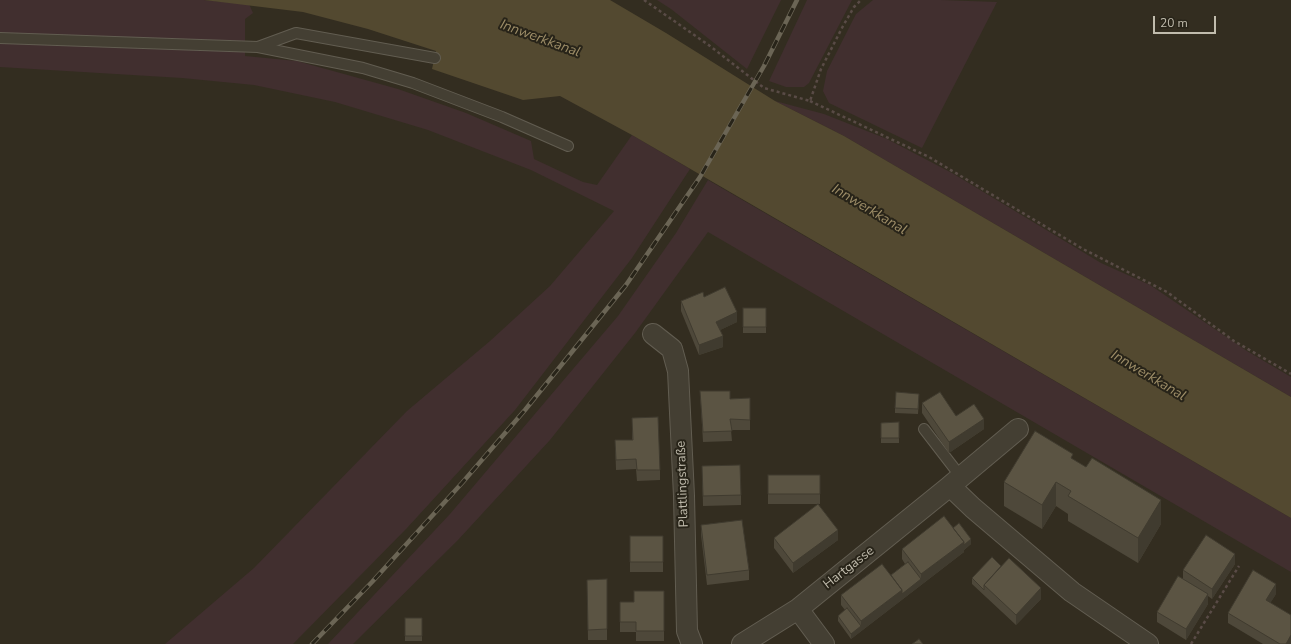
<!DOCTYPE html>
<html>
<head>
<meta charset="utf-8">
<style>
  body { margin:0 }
  #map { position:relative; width:1291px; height:644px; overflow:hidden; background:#332d20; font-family:"Nunito Sans",sans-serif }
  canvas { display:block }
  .scale { position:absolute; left:1153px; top:16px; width:63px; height:18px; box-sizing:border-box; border:2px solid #c1bcad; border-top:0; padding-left:5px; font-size:12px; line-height:14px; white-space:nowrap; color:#c1bcad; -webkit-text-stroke:3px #282419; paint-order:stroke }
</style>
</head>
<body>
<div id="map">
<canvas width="1291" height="644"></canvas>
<div class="scale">20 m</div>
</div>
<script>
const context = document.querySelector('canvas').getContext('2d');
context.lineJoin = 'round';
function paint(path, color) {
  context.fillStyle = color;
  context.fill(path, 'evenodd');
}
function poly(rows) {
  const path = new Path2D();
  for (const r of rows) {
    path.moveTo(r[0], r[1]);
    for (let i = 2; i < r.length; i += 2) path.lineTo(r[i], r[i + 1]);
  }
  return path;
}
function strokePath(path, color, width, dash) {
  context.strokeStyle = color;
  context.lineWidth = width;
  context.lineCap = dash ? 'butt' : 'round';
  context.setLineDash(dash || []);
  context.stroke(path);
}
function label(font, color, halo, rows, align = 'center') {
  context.font = font + ' "Nunito Sans",sans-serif';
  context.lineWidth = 4;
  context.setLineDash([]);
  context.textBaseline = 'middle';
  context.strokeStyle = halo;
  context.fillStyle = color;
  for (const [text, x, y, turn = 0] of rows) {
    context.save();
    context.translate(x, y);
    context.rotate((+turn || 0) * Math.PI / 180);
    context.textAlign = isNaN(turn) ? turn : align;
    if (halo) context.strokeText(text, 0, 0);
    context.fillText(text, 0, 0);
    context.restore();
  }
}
paint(poly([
  [0,0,204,0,249,4,253,13,245,19,245,56,297,61,398,89,466,113,531,141,534,159,583,182,597,185,632,135,690,169,632,258,515,410,407,528,293,644,165,644,254,568,407,411,490,341,550,286,614,211,531,170,428,130,335,102,254,85,182,78,0,67],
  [657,0,781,0,747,69,671,9],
  [807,0,852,0,809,83,804,87,786,87,769,81],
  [873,0,941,0,997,2,922,148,829,103,823,91,827,71,856,14],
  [775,101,824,114,887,139,952,173,1101,263,1150,285,1247,351,1291,377,1291,397,844,136],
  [708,180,1291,518,1291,572,708,232,635,333,550,440,458,540,353,644,328,644,450,514,618,316,676,233]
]), '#412f2f');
paint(poly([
  [204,0,610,0,666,33,775,101,844,136,1291,397,1291,518,632,135,560,96,523,100,432,69,436,51,368,29,303,12]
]), '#534930');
const lane = poly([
  [0,38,258,47,296,33,435,58],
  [258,47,363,68,413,83,502,117,568,146],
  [924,429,961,477]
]);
const street = poly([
  [653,334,672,349,678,371,684,496,687,631,692,644],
  [950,486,1018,429],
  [798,609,824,644],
  [742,644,798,609,950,486,973,508,1072,592,1148,644]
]);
strokePath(lane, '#625d51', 12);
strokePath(street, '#625d51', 22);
strokePath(poly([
  [644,0,710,46,764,88,810,101,821,69,843,26,854,7,861,0],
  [810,101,929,157,1083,249,1167,292,1234,341,1291,374],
  [1191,644,1239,566]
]), '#594b46', 2.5, [3, 3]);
strokePath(lane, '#443f33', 10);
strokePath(street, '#443f33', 20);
const rail = poly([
  [312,644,372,582,462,483,525,410,626,285,700,177,764,66,797,0]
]);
strokePath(rail, '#6b6555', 4.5);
strokePath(rail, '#282419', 3, [9]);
paint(poly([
  [681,301,737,322,720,330,723,347,699,355,681,311],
  [743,308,766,308,766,333,743,333],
  [700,391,730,399,750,398,750,430,731,430,732,441,703,442],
  [919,399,918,414,895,413,895,408],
  [922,403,956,416,984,429,949,453,922,413],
  [632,418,660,470,660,480,637,481,636,469,616,470,615,440,632,440],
  [899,422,899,443,881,443,881,423],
  [1073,459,1161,524,1138,563,1068,521,1068,514,1056,506,1042,529,1004,506,1004,482],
  [702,466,741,495,741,505,703,506],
  [768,475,820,475,820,504,768,504],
  [701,525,749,570,749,580,707,585,701,535],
  [953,528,971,544,964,550,964,552,851,639,838,621,838,616,845,610,841,605,841,595,891,575,905,564,902,559,902,549],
  [630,536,663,536,663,572,630,572],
  [774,538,838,540,793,573,774,548],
  [1235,564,1212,599,1208,596,1208,604,1186,640,1157,622,1157,612,1183,579,1183,570],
  [1001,566,1041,599,1016,625,972,584,972,578],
  [607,579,607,640,588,640,587,580],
  [664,591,664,641,636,641,636,632,620,632,620,602,634,602],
  [1276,594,1270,603,1291,644,1263,644,1228,623,1228,613],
  [405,618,422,618,422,641,405,641]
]), '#4e483a');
paint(poly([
  [737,312,737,322,716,332,716,322],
  [723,336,723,347,699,355,699,345],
  [984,419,984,429,949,453,949,442],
  [1056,482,1056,506,1042,529,1042,505],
  [1161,500,1161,524,1138,563,1138,538],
  [838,530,838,540,793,573,793,563],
  [971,539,971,544,964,550,964,552,851,639,851,634,861,626,861,621,902,590,921,579,921,574,964,542],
  [1235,554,1235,564,1212,599,1212,589],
  [1276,584,1276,594,1266,610,1266,600],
  [1041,588,1041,599,1016,625,1016,615],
  [1208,594,1208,604,1186,640,1186,629],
  [1291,635,1291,644,1286,644]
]), '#403b2f');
const building = poly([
  [725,287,737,312,716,322,723,336,699,345,681,301,703,292,704,297,725,287],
  [743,308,766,308,766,327,743,327,743,308],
  [700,391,730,391,730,399,750,398,750,420,730,419,732,431,703,432,700,391],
  [896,392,919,394,918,409,895,408,896,392],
  [940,392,956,416,974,404,984,419,949,442,922,403,940,392],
  [658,417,660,470,637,470,636,459,616,460,615,440,633,440,632,418,658,417],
  [899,422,899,438,881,438,881,423,899,422],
  [1035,431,1073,454,1071,458,1086,467,1092,458,1161,500,1138,538,1068,496,1071,491,1056,482,1042,505,1004,482,1035,431],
  [740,465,741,495,703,496,702,466,740,465],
  [768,475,820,475,820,494,768,494,768,475],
  [818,504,838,530,793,563,774,538,818,504],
  [944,516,964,542,921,574,902,549,944,516],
  [742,520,749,570,707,575,701,525,742,520],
  [959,523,971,539,964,545,964,542,953,528,959,523],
  [1206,535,1235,554,1212,589,1183,570,1206,535],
  [630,536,663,536,663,562,630,562,630,536],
  [992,557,1001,566,984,585,984,590,972,578,992,557],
  [1009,558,1041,588,1016,615,984,585,1009,558],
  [908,562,921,579,902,594,902,590,891,575,908,562],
  [882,564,902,590,861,621,841,595,882,564],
  [1253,570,1276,584,1266,600,1291,615,1291,635,1286,644,1280,644,1228,613,1253,570],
  [1178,576,1208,594,1186,629,1157,612,1178,576],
  [607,579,607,629,588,630,587,580,607,579],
  [634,591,664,591,664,631,636,631,636,622,620,622,620,602,634,602,634,591],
  [847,608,861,626,851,634,838,616,847,608],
  [405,618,422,618,422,636,405,636,405,618],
  [919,639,923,644,912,644,919,639]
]);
paint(building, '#5b5443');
strokePath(building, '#403b2f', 1);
label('13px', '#c1bcad', '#282419', [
  ["Plattlingstraße",683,484,-92],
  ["Hartgasse",849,568,-38]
]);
label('italic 14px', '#9e8e68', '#282419', [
  ["Innwerkkanal",540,39,20],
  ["Innwerkkanal",869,210,31],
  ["Innwerkkanal",1148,376,31]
]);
</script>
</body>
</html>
